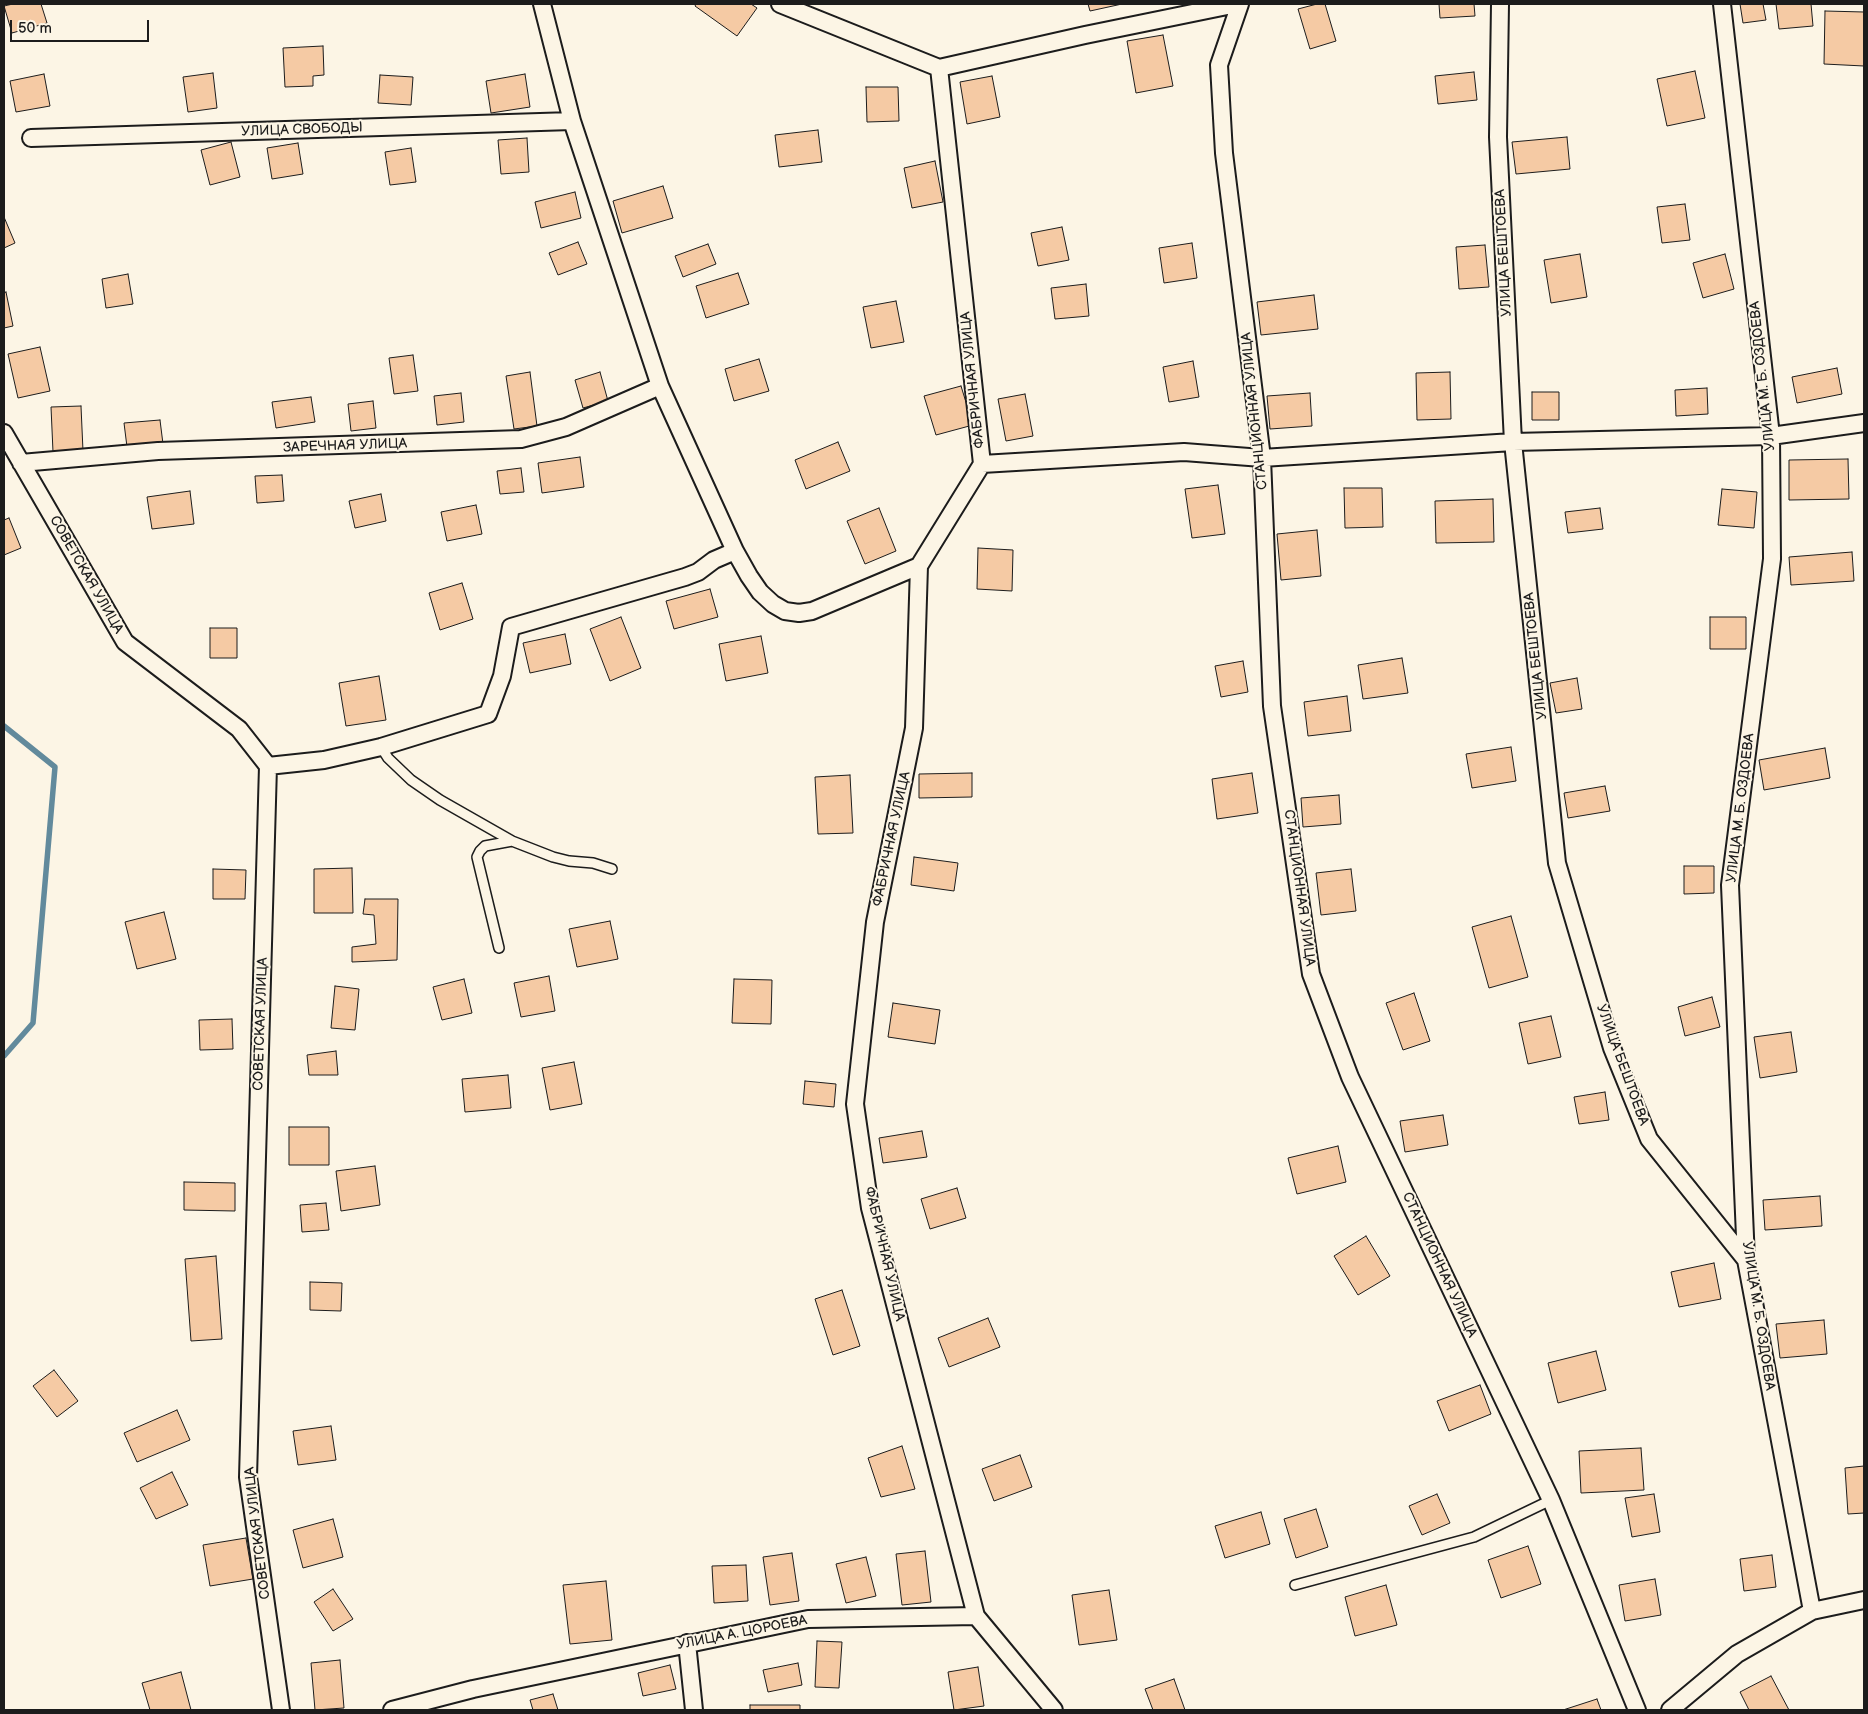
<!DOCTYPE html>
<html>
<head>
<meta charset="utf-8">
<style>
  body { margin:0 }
  #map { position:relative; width:1868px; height:1714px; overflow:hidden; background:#fcf5e5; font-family:"Balsamiq Sans",sans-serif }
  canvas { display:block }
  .frame { position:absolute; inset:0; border:5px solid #1c1c1c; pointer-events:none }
  .scale { position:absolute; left:10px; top:20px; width:139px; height:22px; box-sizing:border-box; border:2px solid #1c1c1c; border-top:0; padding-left:6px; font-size:15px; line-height:18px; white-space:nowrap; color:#1c1c1c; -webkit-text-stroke:4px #fcf5e5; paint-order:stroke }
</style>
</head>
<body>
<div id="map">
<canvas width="1868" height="1714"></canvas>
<div class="frame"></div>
<div class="scale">50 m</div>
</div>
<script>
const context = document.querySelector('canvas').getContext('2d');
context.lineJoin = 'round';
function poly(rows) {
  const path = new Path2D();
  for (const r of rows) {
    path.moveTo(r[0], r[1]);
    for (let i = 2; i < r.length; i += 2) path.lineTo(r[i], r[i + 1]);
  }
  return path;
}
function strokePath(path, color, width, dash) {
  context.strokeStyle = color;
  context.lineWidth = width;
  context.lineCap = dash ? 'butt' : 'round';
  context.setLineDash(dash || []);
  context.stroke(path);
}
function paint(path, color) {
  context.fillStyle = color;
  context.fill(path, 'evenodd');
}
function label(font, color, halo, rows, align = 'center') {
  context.font = font + ' "Balsamiq Sans",sans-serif';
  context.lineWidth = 4;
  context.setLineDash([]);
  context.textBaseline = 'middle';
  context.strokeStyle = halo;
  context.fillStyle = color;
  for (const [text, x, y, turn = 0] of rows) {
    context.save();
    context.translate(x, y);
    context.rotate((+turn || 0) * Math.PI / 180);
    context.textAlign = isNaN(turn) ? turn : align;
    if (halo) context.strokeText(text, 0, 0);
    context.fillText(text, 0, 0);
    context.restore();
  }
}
strokePath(poly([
  [4,726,55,767,33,1023,4,1056]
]), '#628a9c', 5.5);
const building = poly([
  [13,4,41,4,47,23,12,33,4,6,13,4],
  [696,4,751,4,757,8,737,36,695,6,696,4],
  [1088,4,1122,4,1090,11,1088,4],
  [1317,4,1325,4,1336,41,1310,49,1298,9,1317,4],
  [1439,4,1474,4,1475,16,1440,18,1439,4],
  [1740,4,1763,4,1766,20,1743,23,1740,4],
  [1776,4,1811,4,1813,26,1779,29,1776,4],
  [1825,11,1864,12,1864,66,1824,64,1825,11],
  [1163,35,1173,86,1136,93,1127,41,1163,35],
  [323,46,324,75,313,76,313,86,285,87,283,48,323,46],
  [1695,71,1705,118,1667,126,1657,79,1695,71],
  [1474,72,1477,100,1438,104,1435,76,1474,72],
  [213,73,217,108,188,112,183,77,213,73],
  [44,74,50,106,16,112,10,81,44,74],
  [525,74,530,107,491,113,486,81,525,74],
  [380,75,413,77,411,105,378,103,380,75],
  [992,76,1000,117,967,124,960,82,992,76],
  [866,87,898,87,899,121,867,122,866,87],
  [818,130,822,162,779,167,775,135,818,130],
  [1567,137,1570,169,1516,174,1512,142,1567,137],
  [527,138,529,172,501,174,498,140,527,138],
  [231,142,240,177,210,185,201,150,231,142],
  [298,143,303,174,272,179,267,148,298,143],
  [411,148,416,182,390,185,385,152,411,148],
  [935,161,943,202,912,208,904,168,935,161],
  [663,186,673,218,622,233,613,201,663,186],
  [575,192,581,218,541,228,535,202,575,192],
  [1685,204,1690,240,1662,243,1657,207,1685,204],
  [4,217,15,243,4,248,4,217],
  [1062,227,1069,260,1038,266,1031,233,1062,227],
  [578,242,587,264,558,275,549,253,578,242],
  [1192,243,1197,278,1164,283,1159,248,1192,243],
  [708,244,716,264,683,277,675,256,708,244],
  [1485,245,1489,287,1459,289,1456,247,1485,245],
  [1580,254,1587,297,1551,303,1544,260,1580,254],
  [1725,254,1734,289,1703,298,1693,263,1725,254],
  [738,273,749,304,706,318,696,286,738,273],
  [128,274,133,304,106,308,102,279,128,274],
  [1086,284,1089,316,1055,319,1051,288,1086,284],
  [6,292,13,326,4,328,4,293,6,292],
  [1314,295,1318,329,1261,335,1257,302,1314,295],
  [896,301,904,342,871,348,863,307,896,301],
  [40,347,50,391,18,398,8,354,40,347],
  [413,355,418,391,394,394,389,358,413,355],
  [759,359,769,391,734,401,725,369,759,359],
  [1193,361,1199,397,1169,402,1163,367,1193,361],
  [1837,368,1842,394,1797,403,1792,377,1837,368],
  [530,372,537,426,514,429,506,376,530,372],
  [600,372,608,401,583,408,575,380,600,372],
  [1450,372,1451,419,1417,420,1416,373,1450,372],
  [961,386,973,425,936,435,924,396,961,386],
  [1707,388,1708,414,1676,416,1675,390,1707,388],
  [1532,392,1559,392,1559,420,1532,420,1532,392],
  [461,393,464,422,437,425,434,396,461,393],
  [1310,393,1312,426,1270,429,1267,396,1310,393],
  [1025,394,1033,436,1006,441,998,399,1025,394],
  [311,397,315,422,276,428,272,402,311,397],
  [373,401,376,428,351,431,348,404,373,401],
  [81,406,83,451,53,452,51,407,81,406],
  [160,420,163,444,127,447,124,423,160,420],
  [838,442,850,471,806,489,795,460,838,442],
  [580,457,584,487,542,493,538,463,580,457],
  [1848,459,1849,499,1789,500,1789,460,1848,459],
  [521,468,524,492,500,494,497,471,521,468],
  [282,475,284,501,257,503,255,476,282,475],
  [1218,485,1225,534,1192,538,1185,489,1218,485],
  [1344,488,1382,488,1383,527,1345,528,1344,488],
  [1722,489,1757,492,1754,528,1718,525,1722,489],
  [190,491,194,524,152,529,147,497,190,491],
  [381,494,386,521,355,528,349,501,381,494],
  [1493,499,1494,542,1436,543,1435,501,1493,499],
  [476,505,482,534,447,541,441,512,476,505],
  [879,508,896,551,865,564,847,521,879,508],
  [1600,508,1603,529,1568,533,1565,512,1600,508],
  [9,518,21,548,4,555,4,520,9,518],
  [1317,530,1321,576,1281,580,1277,534,1317,530],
  [978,548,1013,550,1012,591,977,589,978,548],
  [1852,552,1854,581,1791,585,1789,557,1852,552],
  [462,583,473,619,440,630,429,593,462,583],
  [710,589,718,617,674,629,666,601,710,589],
  [621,617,641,668,610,681,590,629,621,617],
  [1710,617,1746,617,1746,649,1710,649,1710,617],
  [210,628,237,628,237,658,210,658,210,628],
  [565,634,571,664,530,673,523,643,565,634],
  [761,636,768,673,726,681,719,644,761,636],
  [1402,658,1408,693,1363,699,1358,665,1402,658],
  [1243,661,1248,692,1221,697,1215,666,1243,661],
  [379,676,386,720,346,726,339,683,379,676],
  [1577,678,1582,709,1556,713,1550,683,1577,678],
  [1347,696,1351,731,1308,736,1304,702,1347,696],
  [1511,747,1516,781,1472,788,1466,754,1511,747],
  [1825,748,1830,778,1764,790,1759,760,1825,748],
  [972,773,972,797,919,798,919,774,972,773],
  [1252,773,1258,813,1217,819,1212,779,1252,773],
  [850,775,853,833,818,834,815,777,850,775],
  [1605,786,1610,811,1568,818,1564,793,1605,786],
  [1339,795,1341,824,1303,827,1301,798,1339,795],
  [914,857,958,863,954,891,911,885,914,857],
  [1684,866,1714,866,1714,893,1684,894,1684,866],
  [352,868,353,913,314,913,314,869,352,868],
  [213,869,246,870,245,899,213,899,213,869],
  [1351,869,1356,911,1321,915,1316,873,1351,869],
  [365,899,398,899,397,960,352,962,352,947,376,944,374,915,363,914,365,899],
  [164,912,176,959,137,969,125,922,164,912],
  [1511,916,1528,977,1489,988,1472,927,1511,916],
  [610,921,618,959,577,967,569,929,610,921],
  [549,976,555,1011,521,1017,514,983,549,976],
  [464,979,472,1013,442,1020,433,987,464,979],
  [734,979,772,980,771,1024,732,1023,734,979],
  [335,986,359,989,355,1030,331,1028,335,986],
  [1414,993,1430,1041,1403,1050,1386,1003,1414,993],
  [1712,997,1720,1027,1685,1036,1678,1007,1712,997],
  [893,1003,940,1010,935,1044,888,1037,893,1003],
  [1551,1016,1561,1057,1528,1064,1519,1023,1551,1016],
  [232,1019,233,1049,200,1050,199,1020,232,1019],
  [1791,1032,1797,1072,1760,1078,1754,1037,1791,1032],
  [336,1051,338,1075,309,1075,307,1055,336,1051],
  [574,1062,582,1104,550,1110,542,1068,574,1062],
  [508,1075,511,1108,465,1112,462,1079,508,1075],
  [805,1081,836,1084,834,1107,803,1104,805,1081],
  [1605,1092,1609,1120,1579,1124,1574,1097,1605,1092],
  [1443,1115,1448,1145,1405,1152,1400,1121,1443,1115],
  [289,1127,329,1127,329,1165,289,1165,289,1127],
  [922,1131,927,1157,883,1163,879,1138,922,1131],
  [1338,1146,1346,1182,1297,1194,1288,1158,1338,1146],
  [375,1166,380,1205,341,1211,336,1171,375,1166],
  [184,1182,235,1183,235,1211,184,1210,184,1182],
  [957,1188,966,1218,930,1229,921,1199,957,1188],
  [1820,1196,1822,1226,1765,1230,1763,1200,1820,1196],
  [326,1203,329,1230,302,1232,300,1205,326,1203],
  [1366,1236,1390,1276,1358,1295,1334,1256,1366,1236],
  [216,1256,222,1339,191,1341,185,1259,216,1256],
  [1714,1263,1721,1299,1679,1307,1671,1272,1714,1263],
  [310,1282,342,1283,341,1311,310,1310,310,1282],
  [842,1290,860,1346,833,1355,815,1299,842,1290],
  [988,1318,1000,1347,949,1367,938,1338,988,1318],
  [1824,1320,1827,1354,1780,1358,1776,1324,1824,1320],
  [1596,1351,1606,1390,1558,1403,1548,1363,1596,1351],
  [54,1370,78,1401,57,1417,33,1386,54,1370],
  [1480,1385,1491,1414,1449,1431,1437,1401,1480,1385],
  [177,1410,190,1440,137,1462,124,1433,177,1410],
  [331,1426,336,1460,298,1465,293,1431,331,1426],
  [902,1446,915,1489,881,1497,868,1458,902,1446],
  [1641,1448,1644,1490,1581,1493,1579,1451,1641,1448],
  [1020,1455,1032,1487,994,1501,982,1469,1020,1455],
  [1864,1466,1864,1513,1848,1514,1845,1468,1864,1466],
  [172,1472,188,1505,156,1519,140,1488,172,1472],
  [1437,1494,1450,1523,1422,1535,1409,1506,1437,1494],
  [1654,1494,1660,1532,1632,1537,1625,1498,1654,1494],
  [1316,1509,1328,1547,1296,1558,1284,1519,1316,1509],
  [1261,1512,1270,1544,1225,1558,1215,1526,1261,1512],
  [333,1519,343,1557,303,1568,293,1530,333,1519],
  [246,1538,253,1579,210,1586,203,1545,246,1538],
  [1528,1546,1541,1584,1501,1598,1488,1560,1528,1546],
  [925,1551,931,1602,902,1605,896,1554,925,1551],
  [792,1553,799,1601,770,1605,763,1557,792,1553],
  [1772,1555,1776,1587,1744,1591,1740,1559,1772,1555],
  [866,1557,876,1596,846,1603,836,1564,866,1557],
  [746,1565,748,1601,714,1603,712,1566,746,1565],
  [1655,1579,1661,1615,1625,1621,1619,1585,1655,1579],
  [606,1581,612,1640,570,1644,563,1585,606,1581],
  [1386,1585,1397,1625,1355,1636,1345,1597,1386,1585],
  [333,1589,353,1619,333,1631,314,1602,333,1589],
  [1109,1590,1117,1640,1079,1645,1072,1595,1109,1590],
  [817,1641,842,1642,839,1688,815,1687,817,1641],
  [340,1660,344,1708,315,1710,311,1663,340,1660],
  [798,1663,802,1685,768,1692,763,1670,798,1663],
  [670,1665,676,1689,643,1696,638,1673,670,1665],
  [978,1667,984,1706,954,1710,948,1672,978,1667],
  [181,1672,191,1710,150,1710,142,1683,181,1672],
  [1771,1676,1789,1710,1749,1710,1740,1692,1771,1676],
  [1174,1679,1185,1710,1153,1710,1145,1689,1174,1679],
  [553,1694,558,1710,533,1710,530,1700,553,1694],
  [1597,1699,1601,1710,1563,1710,1597,1699],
  [750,1705,800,1705,800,1710,750,1710,750,1705]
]);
paint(building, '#f5caa4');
strokePath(building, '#1c1c1c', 1);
const lane = poly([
  [381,747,388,758,411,780,440,800,512,841,553,857,569,861,593,863,612,869],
  [499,948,477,857,480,851,485,846,512,841],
  [1295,1585,1474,1537,1551,1500]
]);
const street = poly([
  [542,4,572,121,660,386,735,551,749,576,760,592,773,604,785,611,799,613,812,611,919,566],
  [780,4,939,68,1085,35,1237,4],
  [1240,4,1219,65,1224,153,1262,458,1272,706,1311,974,1350,1077,1551,1500,1637,1710],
  [1500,4,1498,137,1513,442,1557,863,1612,1048,1649,1139,1746,1260],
  [1722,4,1771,436,1772,559,1730,885,1746,1260,1812,1611],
  [939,68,982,464,919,566,914,728,875,922,855,1104,870,1208,976,1616],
  [31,138,572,121],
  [4,433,125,642,239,729,268,766,248,1477,281,1710],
  [21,463,158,451,521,439,566,427,660,386],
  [982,464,1184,452,1262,458,1513,442,1771,436,1864,423],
  [268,766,324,760,381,747,488,714,502,676,511,627,685,577,698,572,714,560,735,551],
  [687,1643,694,1710],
  [392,1710,473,1689,808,1619,976,1616,1054,1710],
  [1670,1710,1737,1654,1812,1611,1864,1600]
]);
strokePath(lane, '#1c1c1c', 12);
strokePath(street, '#1c1c1c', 20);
strokePath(lane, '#fcf5e5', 9);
strokePath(street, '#fcf5e5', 16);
label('14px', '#1c1c1c', '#fcf5e5', [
  ["УЛИЦА СВОБОДЫ",302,130,-2],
  ["УЛИЦА БЕШТОЕВА",1504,253,-93],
  ["УЛИЦА М. Б. ОЗДОЕВА",1763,376,-96],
  ["ФАБРИЧНАЯ УЛИЦА",973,380,-96],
  ["СТАНЦИОННАЯ УЛИЦА",1255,411,-96],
  ["ЗАРЕЧНАЯ УЛИЦА",345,446,-2],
  ["СОВЕТСКАЯ УЛИЦА",86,575,60],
  ["УЛИЦА БЕШТОЕВА",1536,656,-96],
  ["УЛИЦА М. Б. ОЗДОЕВА",1741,808,-83],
  ["ФАБРИЧНАЯ УЛИЦА",892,839,-78],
  ["СТАНЦИОННАЯ УЛИЦА",1299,888,82],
  ["СОВЕТСКАЯ УЛИЦА",261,1024,-88],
  ["УЛИЦА БЕШТОЕВА",1622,1065,70],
  ["ФАБРИЧНАЯ УЛИЦА",884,1254,77],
  ["СТАНЦИОННАЯ УЛИЦА",1439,1265,65],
  ["УЛИЦА М. Б. ОЗДОЕВА",1758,1316,81],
  ["СОВЕТСКАЯ УЛИЦА",258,1533,-97],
  ["УЛИЦА А. ЦОРОЕВА",742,1633,-11]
]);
</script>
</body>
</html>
